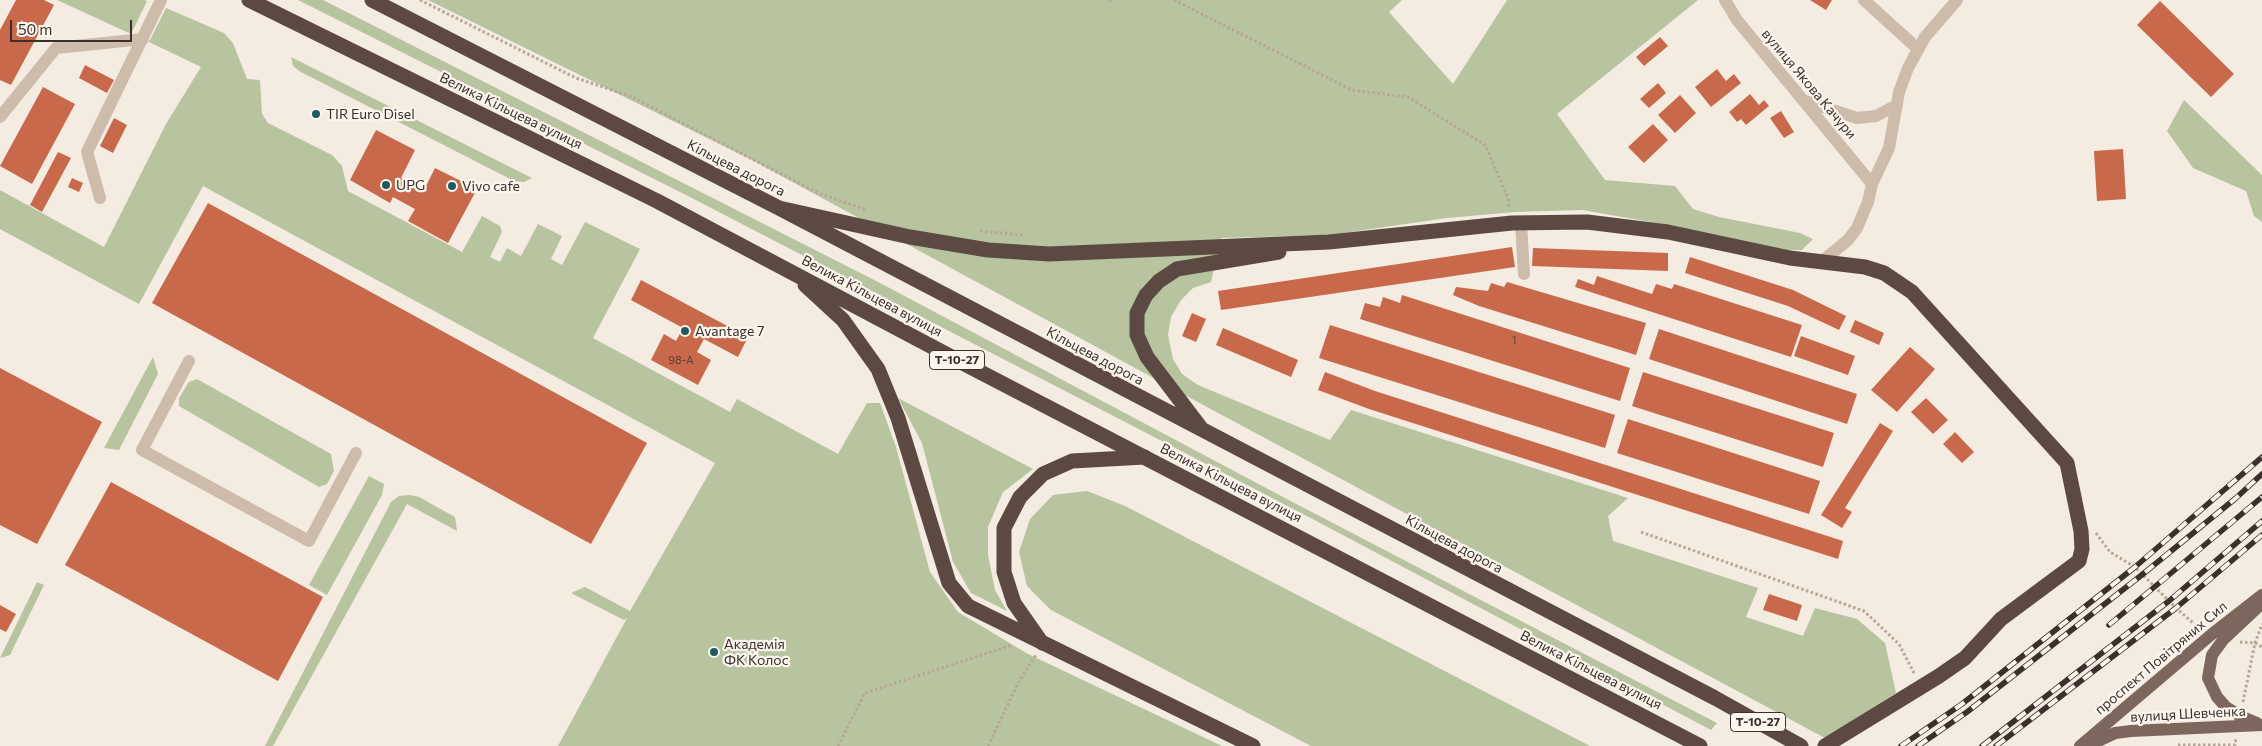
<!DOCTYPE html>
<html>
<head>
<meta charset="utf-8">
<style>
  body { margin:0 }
  #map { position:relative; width:2262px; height:746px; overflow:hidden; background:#f4ebe1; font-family:Commissioner,sans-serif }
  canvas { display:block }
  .scale { position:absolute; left:10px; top:20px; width:122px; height:22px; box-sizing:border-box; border:2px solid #3b302b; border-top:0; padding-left:6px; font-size:15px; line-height:18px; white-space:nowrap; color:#3b302b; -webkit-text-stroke:4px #fbf5ee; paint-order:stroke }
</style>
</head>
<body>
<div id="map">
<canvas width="2262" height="746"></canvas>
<div class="scale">50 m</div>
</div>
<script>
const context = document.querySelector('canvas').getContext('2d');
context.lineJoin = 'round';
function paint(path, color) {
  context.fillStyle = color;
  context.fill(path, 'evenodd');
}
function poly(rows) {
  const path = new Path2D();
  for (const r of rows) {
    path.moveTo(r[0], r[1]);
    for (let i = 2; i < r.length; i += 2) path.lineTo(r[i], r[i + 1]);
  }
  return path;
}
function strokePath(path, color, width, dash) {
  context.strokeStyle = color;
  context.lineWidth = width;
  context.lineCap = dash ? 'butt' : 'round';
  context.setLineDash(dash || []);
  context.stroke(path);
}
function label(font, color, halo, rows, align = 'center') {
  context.font = font + ' Commissioner,sans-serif';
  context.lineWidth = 4.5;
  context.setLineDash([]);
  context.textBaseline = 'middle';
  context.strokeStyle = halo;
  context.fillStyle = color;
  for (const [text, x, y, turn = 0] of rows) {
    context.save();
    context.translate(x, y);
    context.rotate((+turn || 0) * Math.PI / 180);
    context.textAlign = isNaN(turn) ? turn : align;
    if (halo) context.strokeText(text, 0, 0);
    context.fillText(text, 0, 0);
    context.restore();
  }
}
paint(poly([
  [57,0,144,0,147,1,131,34],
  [298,0,323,0,882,284,1283,497,1717,723,1711,730,1303,514,684,194],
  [428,0,1402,0,1389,12,1453,84,1507,0,1698,0,1557,114,1605,180,1675,186,1693,209,1719,217,1800,233,1813,239,1802,250,1781,250,1674,226,1582,210,1515,212,1447,218,1330,235,1221,238,1211,282,1193,288,1181,300,1171,317,1168,335,1173,359,1182,374,1198,385,1330,440,1351,410,1628,498,1608,516,1613,541,1758,588,1746,617,1803,636,1815,608,1857,619,1885,643,1896,693,1825,738,1207,407,752,160],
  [166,8,224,33,233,43,247,79,260,80,262,114,268,123,332,155,342,166,348,191,462,252,482,216,500,226,502,232,490,257,500,262,507,248,521,256,538,224,562,236,551,259,562,265,585,222,640,249,593,338,730,412,737,399,838,454,867,403,880,403,896,447,930,572,958,612,1028,654,1222,746,558,746,627,618,624,620,571,593,585,587,630,611,715,463,203,186,139,304,0,229,0,190,104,247,166,124,201,67,149,42],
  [291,57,532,178,524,182,514,181,299,71,293,66],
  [2184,100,2262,175,2262,222,2254,216,2246,191,2193,168,2167,131],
  [153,357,158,374,119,450,104,448],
  [197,379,331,454,334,471,327,484,319,487,179,406,179,398,189,382],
  [898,398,1033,469,1003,492,988,527,988,555,995,590,1007,611,971,593,953,562,922,443],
  [369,476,384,484,382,495,327,595,309,585],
  [1087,491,1125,506,1590,746,1311,746,1051,610,1027,586,1019,552,1030,519,1053,495],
  [410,495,419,497,455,517,457,531,407,504,273,746,265,746,391,502,399,496],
  [37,582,44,585,10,655,0,658]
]), '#b8c4a0');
paint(poly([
  [16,0,44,0,54,5,11,85,0,80,0,30],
  [1810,0,1832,0,1826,10],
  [2160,1,2234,74,2211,97,2137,25],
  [1660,37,1668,46,1644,66,1636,57],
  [85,65,114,80,107,93,79,78],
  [1717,69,1726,81,1734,74,1741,83,1711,107,1695,87],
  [1658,83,1666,93,1649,108,1640,99],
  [43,87,75,104,32,184,0,166],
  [1750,94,1759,105,1764,100,1769,106,1746,125,1741,119,1737,122,1729,112],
  [1680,95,1696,113,1675,133,1658,115],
  [314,111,321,115,319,118,312,114],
  [1781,111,1794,132,1784,138,1770,118],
  [114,118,127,125,113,153,100,146],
  [1653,124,1668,140,1644,163,1628,147],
  [376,130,415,150,401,178,424,190,435,168,477,189,448,243,408,221,415,209,393,197,390,203,350,180],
  [2123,149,2126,199,2097,201,2094,151],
  [58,152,71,158,42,212,30,205],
  [72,178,83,183,79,192,68,187],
  [208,203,647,443,591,544,152,303],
  [1512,247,1515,267,1221,310,1218,291],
  [1533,248,1668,253,1668,271,1532,266],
  [1690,257,1793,290,1846,316,1839,330,1788,306,1685,273],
  [1597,276,1652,294,1656,284,1672,289,1674,284,1802,325,1791,357,1575,287,1578,279,1594,285],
  [641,280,748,337,738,357,704,339,697,352,711,360,698,385,651,360,664,334,676,341,683,328,631,300],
  [1507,282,1646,323,1636,355,1479,306,1453,295,1456,287,1488,291,1491,283,1504,287],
  [1402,295,1630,368,1620,401,1360,319,1365,303,1380,307,1383,297,1400,303],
  [1192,313,1206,319,1196,342,1182,336],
  [1855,320,1884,333,1879,345,1850,332],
  [1330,325,1615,415,1605,448,1319,358],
  [1223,328,1298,360,1291,377,1216,345],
  [1659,329,1857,394,1847,424,1649,359],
  [1801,336,1855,356,1848,375,1794,356],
  [1910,347,1935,369,1897,412,1871,390],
  [0,368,102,422,37,544,0,525],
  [1325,372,1375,391,1843,541,1838,559,1369,409,1318,390],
  [1643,372,1834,433,1823,467,1632,406],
  [1926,398,1948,420,1933,434,1911,412],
  [1628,419,1820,481,1809,514,1617,453],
  [1880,423,1893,431,1845,508,1852,512,1842,528,1821,515],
  [1955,432,1974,452,1962,463,1943,444],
  [111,482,323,597,278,681,65,565],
  [1769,594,1802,605,1797,621,1763,610],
  [0,605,16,614,6,632,0,629]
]), '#c8694b');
strokePath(poly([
  [420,0,576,78,630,96,818,193,867,210],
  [1109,0,1113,0],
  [1174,0,1352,90,1408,97,1485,145,1508,198,1509,208],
  [980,231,1023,235],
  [1641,532,1864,611,1899,644,1914,673],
  [2096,533,2110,552,2135,567,2176,608,2199,628],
  [2240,642,2255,643,2262,647],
  [2243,702,2255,643,2262,624],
  [2178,745,2235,745,2236,738],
  [838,746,865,693,1012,645],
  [988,746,1017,685,1036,655]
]), '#b9a596', 3, [2.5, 2.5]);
strokePath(poly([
  [1725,0,1737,20,1872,184],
  [1864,0,1918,49],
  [1805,101,1857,118,1876,116,1897,105],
  [0,117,56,48,143,39],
  [100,198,87,152,161,0],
  [1521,223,1524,274],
  [1820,263,1848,240,1857,228,1868,202,1872,184,1889,148,1899,92,1908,68,1925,37,1957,0],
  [189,361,142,450,309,541,356,453]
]), '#cdbbac', 12);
strokePath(poly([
  [2257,723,2240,716,2226,707,2217,697,2208,678,2212,655,2223,640,2258,607],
  [2080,746,2212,634,2262,595],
  [2088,746,2115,733,2131,731,2262,725]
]), '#7d675c', 12);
strokePath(poly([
  [249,0,657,201,959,361,1700,746],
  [372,0,779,208,1715,698,1801,746],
  [779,208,910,237,988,250,1049,254,1329,242,1512,223,1587,222,1668,232,1790,258,1865,267,1884,273,1912,292,2067,463,2081,531,2082,549,2079,561,2001,619,1965,658,1939,676,1825,746],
  [805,285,843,320,878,369,898,418,949,583,968,606,1253,746],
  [1201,428,1147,357,1137,335,1137,313,1146,295,1159,281,1177,269,1279,252],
  [1042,643,1014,603,1004,572,1004,528,1020,497,1043,474,1072,461,1145,457]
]), '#5c4a42', 15);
const rail = poly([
  [2109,625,2262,497],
  [1901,746,1962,704,2135,567,2262,457],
  [1918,746,1967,712,2143,574,2236,498,2262,474],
  [1982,746,2169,601,2262,521],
  [1996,746,2176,608,2262,535]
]);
strokePath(rail, '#3b302b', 5.5);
strokePath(rail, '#fbf5ee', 4, [11]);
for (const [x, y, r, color] of [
  [316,114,5,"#1f5a5e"],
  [386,185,5,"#1f5a5e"],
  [452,186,5,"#1f5a5e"],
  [685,331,5,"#1f5a5e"],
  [714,652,5,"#1f5a5e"]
]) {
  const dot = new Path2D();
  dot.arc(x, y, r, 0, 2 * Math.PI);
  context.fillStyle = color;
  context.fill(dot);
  strokePath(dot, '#fbf5ee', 2);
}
label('11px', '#5e3e33', null, [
  ["1",1514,340],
  ["98-А",681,360]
]);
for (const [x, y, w] of [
  [957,360,55],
  [1758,722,55]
]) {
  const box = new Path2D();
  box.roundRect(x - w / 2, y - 9.5, w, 19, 4);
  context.fillStyle = '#fbf5ee';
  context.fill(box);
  strokePath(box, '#3b302b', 1);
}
label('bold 12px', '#3b302b', null, [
  ["Т-10-27",957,360],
  ["Т-10-27",1758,722]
]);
label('14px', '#3b302b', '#fbf5ee', [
  ["вулиця Якова Качури",1809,84,50],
  ["Велика Кільцева вулиця",511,111,26],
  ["Кільцева дорога",736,168,27],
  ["Велика Кільцева вулиця",872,296,28],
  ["Кільцева дорога",1095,356,28],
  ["Велика Кільцева вулиця",1231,483,27],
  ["Кільцева дорога",1454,544,28],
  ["проспект Повітряних Сил",2161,658,-40],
  ["Велика Кільцева вулиця",1591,670,27],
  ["вулиця Шевченка",2188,714,-3]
]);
label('14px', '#3b302b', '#fbf5ee', [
  ["TIR Euro Disel",326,114],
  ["UPG",396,185],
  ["Vivo cafe",462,186],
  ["Avantage 7",695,331],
  ["Академія",724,644],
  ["ФК Колос",724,660]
], 'left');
</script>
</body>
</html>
